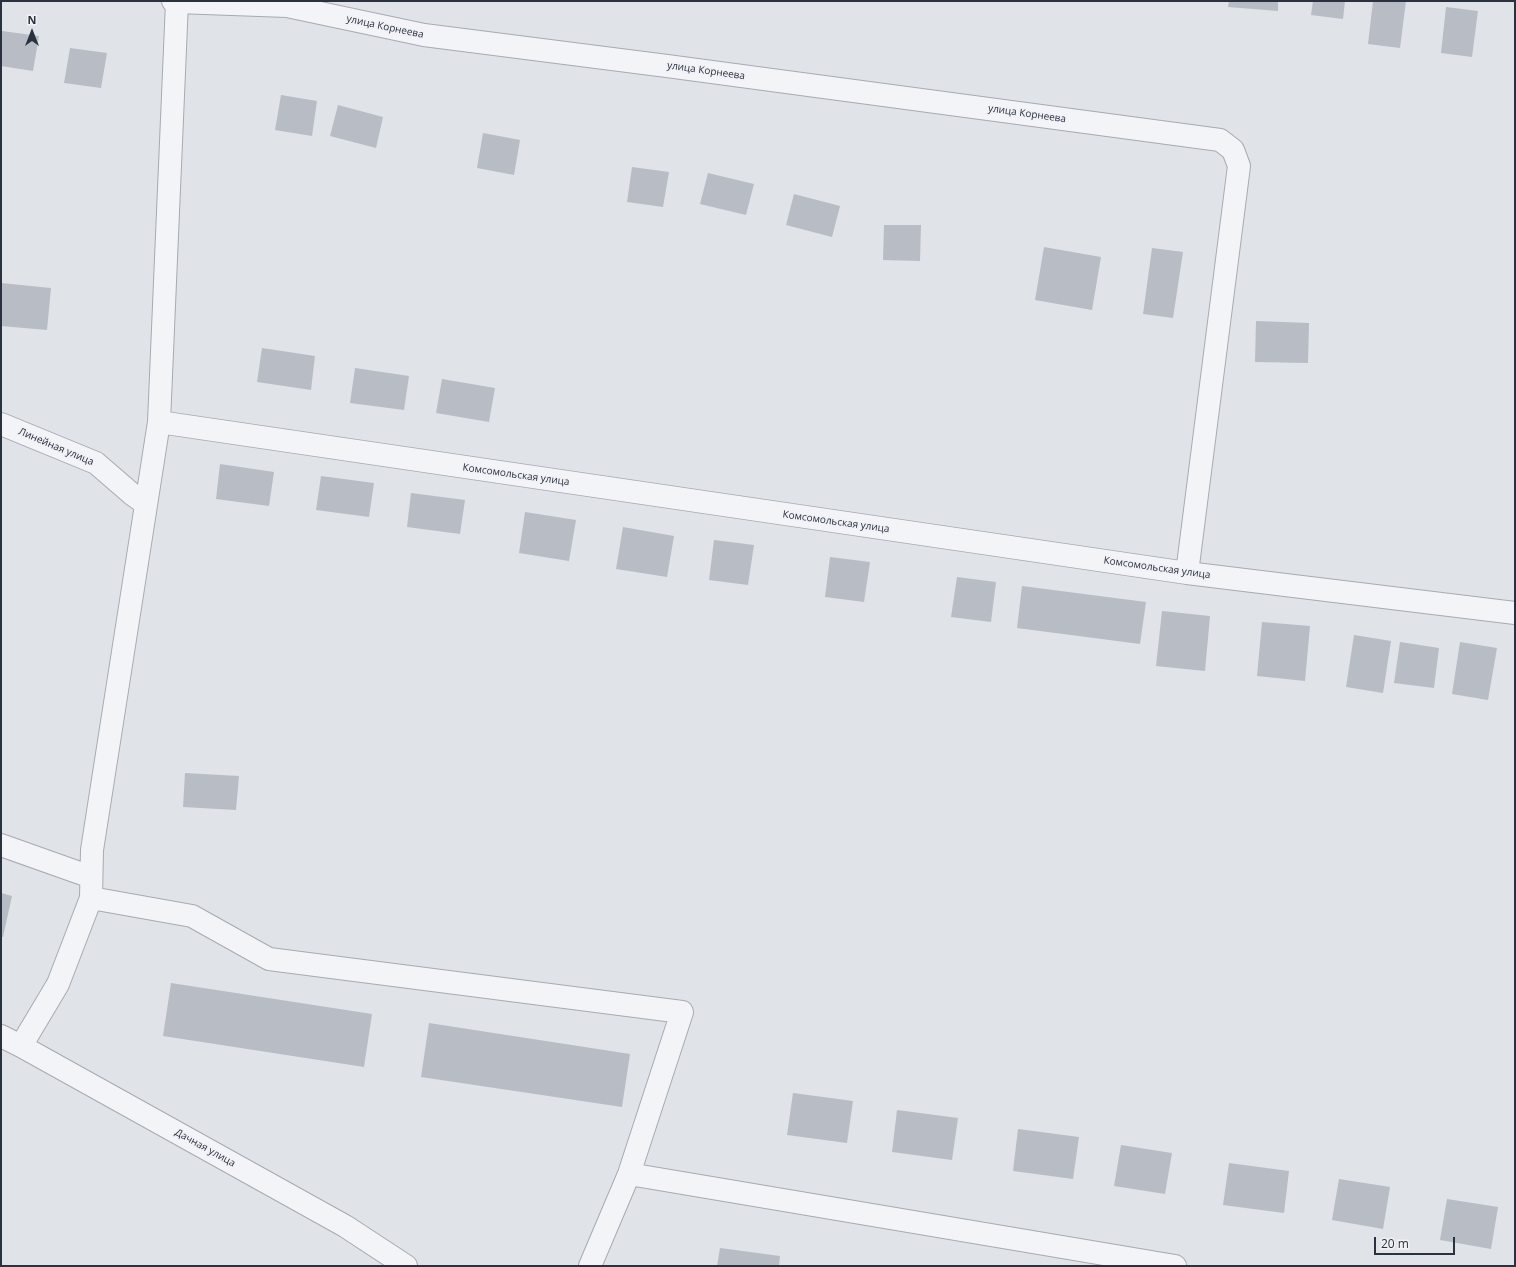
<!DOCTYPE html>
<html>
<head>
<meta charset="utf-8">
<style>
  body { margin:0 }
  #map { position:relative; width:1516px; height:1267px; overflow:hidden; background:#e0e3e8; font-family:"Open Sans",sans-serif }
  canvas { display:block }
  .frame { position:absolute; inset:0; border:2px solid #2a313f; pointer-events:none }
  .north { position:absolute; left:12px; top:12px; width:40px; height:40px; -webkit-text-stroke:3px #f0f2f6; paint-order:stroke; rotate:0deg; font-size:11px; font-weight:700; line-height:16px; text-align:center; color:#2a313f }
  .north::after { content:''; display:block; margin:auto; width:14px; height:18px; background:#2a313f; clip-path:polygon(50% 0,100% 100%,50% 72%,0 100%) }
  .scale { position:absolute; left:1374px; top:1237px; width:81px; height:18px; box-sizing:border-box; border:2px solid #2a313f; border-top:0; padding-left:5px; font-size:12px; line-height:14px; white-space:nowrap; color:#2a313f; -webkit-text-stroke:3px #f0f2f6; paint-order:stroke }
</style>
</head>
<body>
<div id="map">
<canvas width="1516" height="1267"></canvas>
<div class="frame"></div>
<div class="north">N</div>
<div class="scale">20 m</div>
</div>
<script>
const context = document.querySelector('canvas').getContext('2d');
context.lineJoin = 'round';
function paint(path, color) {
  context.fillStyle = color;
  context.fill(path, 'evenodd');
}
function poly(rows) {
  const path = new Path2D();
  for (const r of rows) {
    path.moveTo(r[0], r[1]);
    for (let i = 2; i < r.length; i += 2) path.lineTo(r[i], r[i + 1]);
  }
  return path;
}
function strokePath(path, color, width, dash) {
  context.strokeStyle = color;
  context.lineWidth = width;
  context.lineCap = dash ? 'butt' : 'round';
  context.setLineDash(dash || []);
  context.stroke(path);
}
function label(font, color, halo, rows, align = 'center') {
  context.font = font + ' "Open Sans",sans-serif';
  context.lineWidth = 3.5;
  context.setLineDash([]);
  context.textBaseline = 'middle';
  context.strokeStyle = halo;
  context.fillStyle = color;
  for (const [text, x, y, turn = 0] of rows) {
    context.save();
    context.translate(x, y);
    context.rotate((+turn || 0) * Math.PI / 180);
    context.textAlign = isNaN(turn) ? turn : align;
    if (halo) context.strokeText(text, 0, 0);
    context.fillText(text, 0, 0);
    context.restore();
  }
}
paint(poly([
  [1229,1,1278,1,1278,11,1228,7],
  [1313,1,1345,1,1343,19,1311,15],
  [1373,1,1406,1,1400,48,1368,44],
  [1446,7,1478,11,1472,57,1441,53],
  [2,31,39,36,33,71,1,66],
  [70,48,107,53,101,88,64,83],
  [281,95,317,101,312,136,275,130],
  [338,105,383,117,376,148,330,136],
  [483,133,520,140,514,175,477,168],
  [632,167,669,172,663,207,627,202],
  [708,173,754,184,746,215,700,204],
  [794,194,840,206,832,237,786,225],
  [884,225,921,225,920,261,883,260],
  [1044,247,1101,257,1092,310,1035,300],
  [1152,248,1183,252,1173,318,1143,314],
  [1,283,51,288,47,330,1,326],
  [1256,321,1309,323,1308,363,1255,362],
  [262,348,315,356,311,390,257,382],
  [355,368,409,376,404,410,350,403],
  [442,379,495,388,489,422,436,413],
  [220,464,274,472,269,506,216,499],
  [321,476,374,483,369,517,316,510],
  [411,493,465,500,460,534,407,527],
  [525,512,576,520,569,561,519,553],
  [623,527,674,536,667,577,616,569],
  [714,540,754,545,748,585,709,580],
  [830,557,870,562,864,602,825,597],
  [957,577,996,582,991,622,951,617],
  [1022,586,1146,602,1140,644,1017,628],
  [1162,611,1210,616,1205,671,1156,666],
  [1262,622,1310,626,1305,681,1257,676],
  [1354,635,1391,641,1383,693,1346,687],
  [1400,642,1439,648,1434,688,1394,683],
  [1460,642,1497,648,1488,700,1452,694],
  [185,773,239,776,236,810,183,807],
  [1,893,12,896,3,937,1,937],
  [171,983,372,1014,364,1067,163,1036],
  [429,1023,630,1054,622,1107,421,1077],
  [793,1093,853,1101,847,1143,787,1135],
  [897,1110,958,1118,952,1160,892,1152],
  [1018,1129,1079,1137,1073,1179,1013,1171],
  [1121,1145,1172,1153,1165,1194,1114,1186],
  [1229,1163,1289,1171,1284,1213,1223,1205],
  [1339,1179,1390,1187,1383,1229,1332,1220],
  [1447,1199,1498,1207,1491,1249,1440,1240],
  [720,1248,780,1256,779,1266,717,1266]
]), '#b8bdc5');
const minor = poly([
  [173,1,177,2,287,6,424,35,667,66,1220,140,1233,150,1239,166,1187,573],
  [159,422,1187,573,1515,613],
  [1,424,96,463,133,495,146,504],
  [1,845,91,877],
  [91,898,192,916,269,959,682,1012,629,1174,590,1266],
  [1,1036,21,1046,345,1226,406,1266],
  [21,1046,58,984,91,898,92,850,159,422,177,2],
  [629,1174,1175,1266]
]);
strokePath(minor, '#a6aab2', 24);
strokePath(minor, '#f3f4f7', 22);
label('10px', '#2a313f', '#f0f2f6', [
  ["улица Корнеева",385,27,12],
  ["улица Корнеева",706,71,8],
  ["улица Корнеева",1027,114,8],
  ["Линейная улица",56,447,23],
  ["Комсомольская улица",516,475,8],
  ["Комсомольская улица",836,522,8],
  ["Комсомольская улица",1157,568,8],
  ["Дачная улица",205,1148,29]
]);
</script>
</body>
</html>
